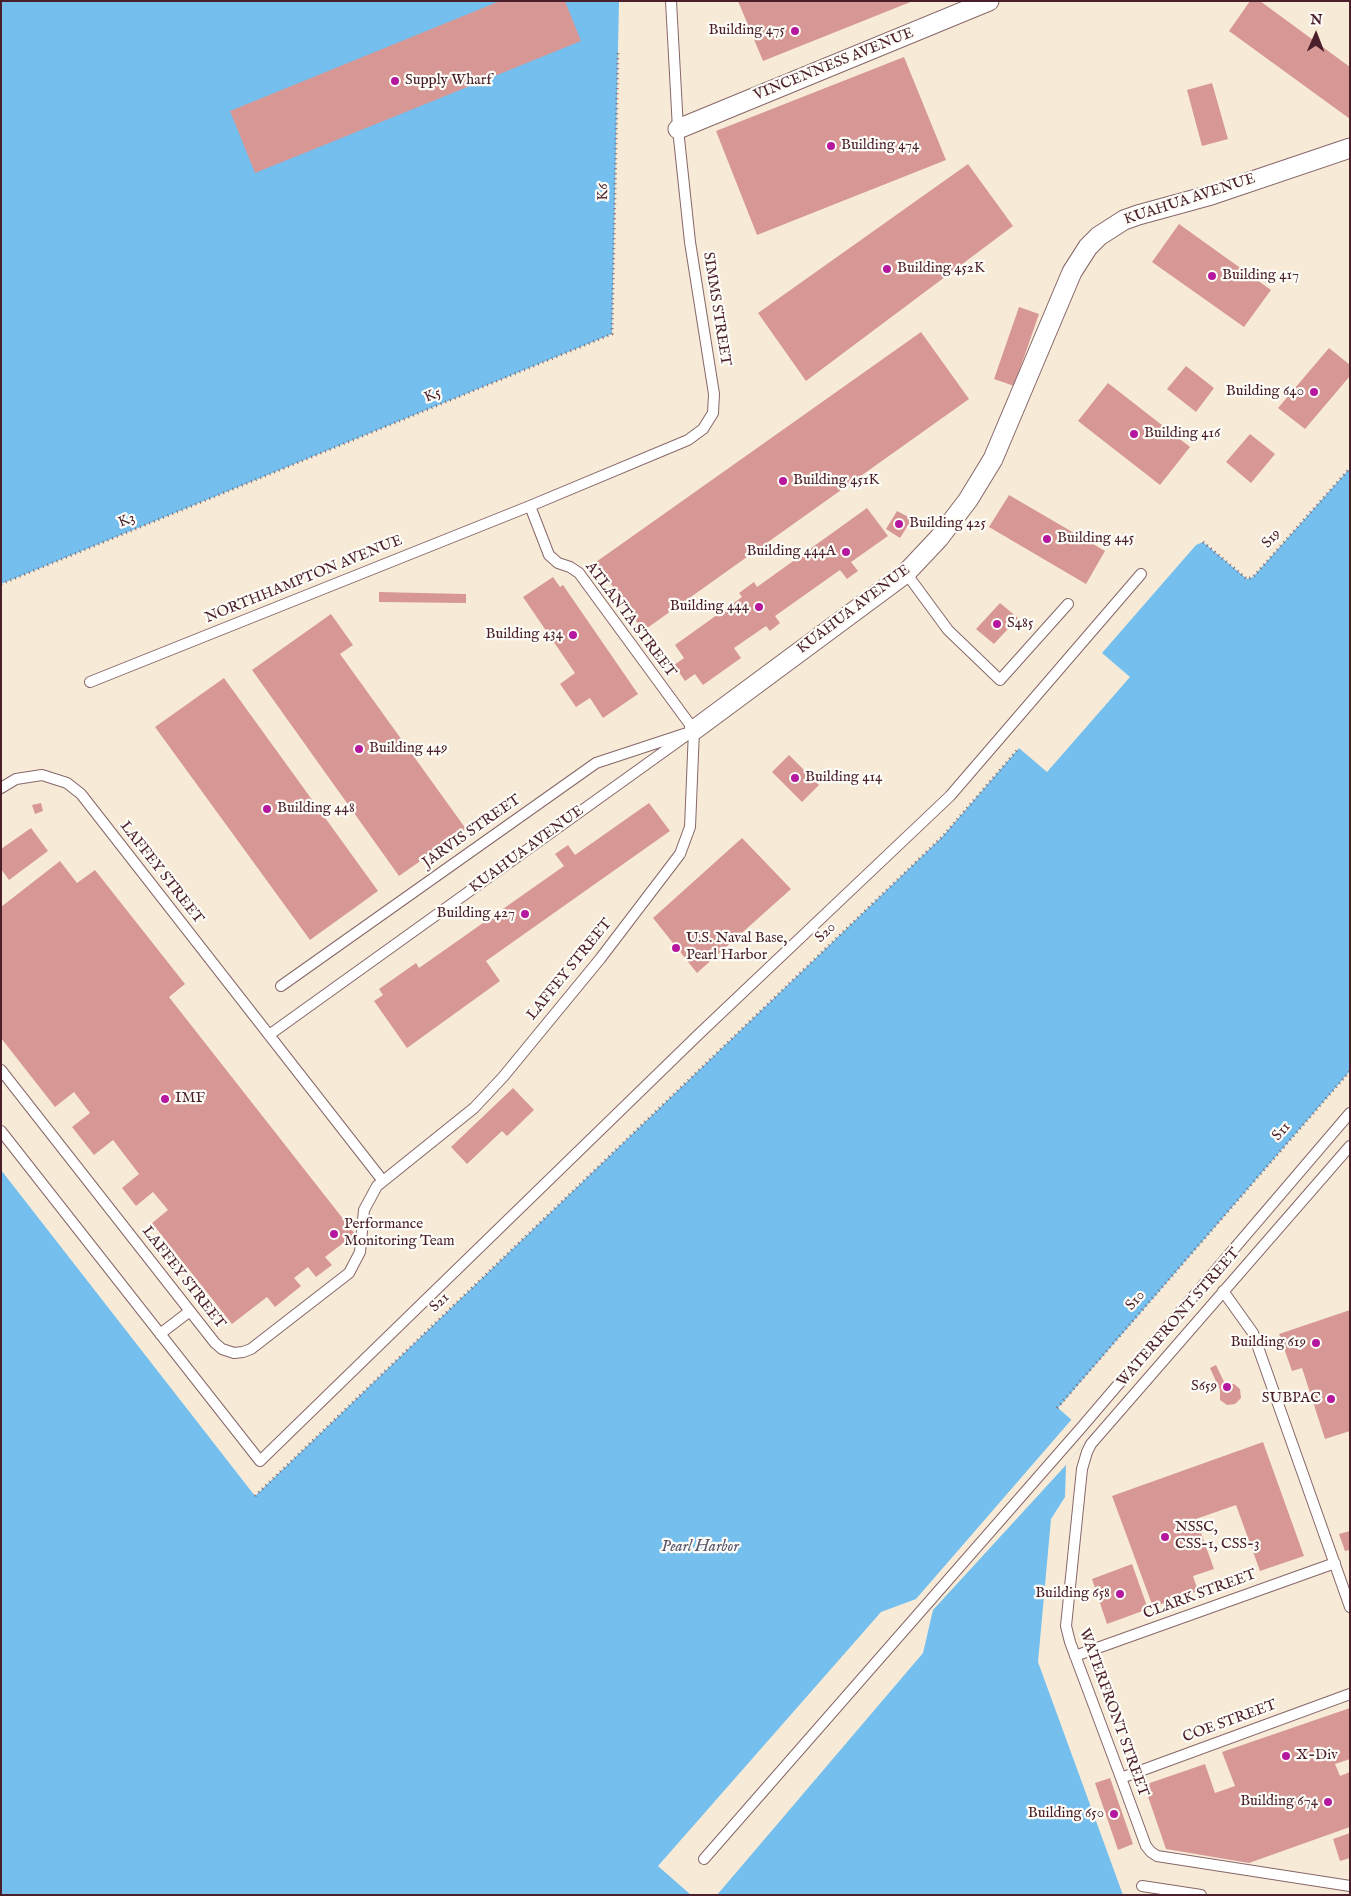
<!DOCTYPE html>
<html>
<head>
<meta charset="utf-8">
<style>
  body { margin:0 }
  #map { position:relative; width:1351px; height:1896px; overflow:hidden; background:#f7ebd8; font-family:"IM FELL English",serif }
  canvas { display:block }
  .frame { position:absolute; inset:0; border:2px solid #4a1f2b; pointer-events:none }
  .north { position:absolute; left:1291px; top:10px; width:50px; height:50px; -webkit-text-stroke:4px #fdfcf7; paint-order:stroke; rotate:1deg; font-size:14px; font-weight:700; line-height:20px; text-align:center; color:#4a1f2b }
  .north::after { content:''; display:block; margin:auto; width:18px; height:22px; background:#4a1f2b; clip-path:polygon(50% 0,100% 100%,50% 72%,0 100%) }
</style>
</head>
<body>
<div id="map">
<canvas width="1351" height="1896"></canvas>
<div class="frame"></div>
<div class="north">N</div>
</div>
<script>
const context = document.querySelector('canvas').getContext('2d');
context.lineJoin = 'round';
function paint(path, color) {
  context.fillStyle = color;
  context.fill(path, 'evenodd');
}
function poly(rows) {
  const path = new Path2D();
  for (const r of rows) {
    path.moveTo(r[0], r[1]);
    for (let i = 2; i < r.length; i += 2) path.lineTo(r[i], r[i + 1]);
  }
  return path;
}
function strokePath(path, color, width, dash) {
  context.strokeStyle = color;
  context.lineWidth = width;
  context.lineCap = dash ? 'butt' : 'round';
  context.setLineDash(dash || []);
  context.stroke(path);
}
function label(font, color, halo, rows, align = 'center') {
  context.font = font + ' "IM FELL English",serif';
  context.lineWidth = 4.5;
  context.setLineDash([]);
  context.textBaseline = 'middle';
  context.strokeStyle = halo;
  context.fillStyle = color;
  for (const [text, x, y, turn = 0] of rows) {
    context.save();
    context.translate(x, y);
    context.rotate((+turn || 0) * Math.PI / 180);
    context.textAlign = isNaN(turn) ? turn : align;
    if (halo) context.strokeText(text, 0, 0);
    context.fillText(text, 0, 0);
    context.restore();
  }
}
paint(poly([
  [1,1,619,1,612,334,1,584],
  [1350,468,1350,1071,1058,1408,1090,1436,1066,1465,1065,1497,1051,1519,1038,1662,1123,1895,1,1895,1,1170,255,1496,942,837,1019,748,1047,772,1130,677,1102,653,1196,545,1203,542,1247,579,1253,577]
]), '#74bfee');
paint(poly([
  [1072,1419,1090,1436,1066,1465,933,1610,923,1653,717,1895,691,1895,658,1866,881,1612,916,1599]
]), '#f7ebd8');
paint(poly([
  [500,1,565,1,581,41,255,173,230,111],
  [738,1,913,1,763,61],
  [1250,1,1260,1,1350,67,1350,119,1229,31],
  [904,57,946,160,757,235,716,131],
  [1212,83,1228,139,1202,146,1187,90],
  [968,164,1013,226,806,381,758,313],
  [1179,224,1271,290,1244,327,1152,262],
  [1019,307,1039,314,1014,386,994,379],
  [921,332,969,399,643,631,596,562],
  [1329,348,1350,365,1350,376,1305,429,1278,408],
  [1186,366,1214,388,1196,412,1167,389],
  [1108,383,1190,447,1160,485,1078,421],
  [1250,434,1275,454,1251,483,1226,462],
  [1009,495,1105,551,1086,584,989,527],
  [867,508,888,536,851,562,858,571,847,579,840,570,775,616,780,623,770,631,766,626,734,648,741,658,703,685,695,674,685,681,674,665,684,658,675,645,742,597,739,593,754,582,757,587],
  [897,511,912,519,900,538,886,529],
  [553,577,560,587,563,585,638,694,603,718,590,698,576,707,560,684,575,673,523,597],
  [379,592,466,594,466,603,379,602],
  [1000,603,1018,618,994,644,976,629],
  [331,614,353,645,340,654,466,829,399,876,252,670],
  [224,678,378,891,310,940,155,727],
  [789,755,819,785,802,802,772,772],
  [41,803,43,811,35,814,32,805],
  [649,803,670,831,486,961,500,981,407,1048,374,1001,383,995,379,989,416,963,419,968,564,866,555,854,568,845,575,855],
  [31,828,48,851,9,880,1,869,1,849],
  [742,838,791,889,697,973,653,918],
  [60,861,77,883,95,870,185,984,169,997,355,1234,325,1257,332,1265,316,1277,308,1267,294,1278,301,1286,275,1307,267,1297,232,1324,152,1223,168,1210,153,1192,136,1206,122,1188,139,1174,113,1140,94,1155,72,1127,90,1113,74,1092,55,1107,1,1038,1,907],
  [513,1088,534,1110,507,1136,502,1131,467,1164,451,1147],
  [1350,1310,1350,1431,1325,1439,1302,1368,1292,1371,1279,1334],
  [1216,1365,1225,1384,1234,1384,1240,1389,1241,1398,1235,1404,1227,1405,1220,1400,1220,1390,1210,1368],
  [1263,1442,1304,1556,1260,1571,1236,1505,1196,1519,1214,1569,1193,1576,1198,1591,1153,1607,1112,1496],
  [1350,1531,1350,1550,1345,1551,1339,1534],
  [1132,1564,1148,1609,1107,1624,1092,1579],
  [1350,1708,1350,1759,1335,1764,1340,1776,1350,1772,1350,1827,1249,1863,1166,1849,1144,1785,1205,1764,1215,1793,1235,1786,1222,1752],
  [1110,1778,1133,1844,1118,1850,1095,1783],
  [1350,1833,1350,1858,1340,1861,1333,1839]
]), '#d79895');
const service = poly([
  [530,506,549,555,558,563,570,567,579,573,694,730],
  [906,573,948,630,1000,680,1068,604],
  [90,682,530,506,688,440,703,429,713,413,714,394,690,242,678,129,671,1],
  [1,788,16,779,42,775,67,783,81,794,383,1181],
  [281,986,596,763,684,734],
  [269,1035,694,730],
  [1,1070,215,1343,222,1349,234,1353,243,1352,251,1349,349,1273,360,1252,364,1210,377,1186,474,1108,503,1077,600,959,680,854,690,827,694,730],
  [1,1131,260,1461,699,1034,950,796,1141,574],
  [1350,1146,1091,1444,1087,1452,1082,1469,1066,1626,1070,1642,1121,1778,1146,1846,1151,1852,1157,1856,1350,1886],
  [1223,1291,1253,1333,1350,1607],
  [160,1334,190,1311],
  [1075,1656,1335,1563],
  [1121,1778,1350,1694],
  [704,1859,1081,1428,1350,1113],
  [1142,1886,1201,1895]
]);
const minor = poly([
  [678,129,989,1],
  [694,730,906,573,939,538,968,500,993,459,1072,272,1088,247,1099,236,1124,220,1138,215,1211,195,1350,148]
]);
strokePath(service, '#876668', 12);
strokePath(minor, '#876668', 21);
strokePath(poly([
  [1203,542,1247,579,1253,577,1350,468],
  [1,584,612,334,618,50],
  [1057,1408,1350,1071],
  [255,1496,942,837,1019,748]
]), '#876668', 3, [1, 4]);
strokePath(service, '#fff', 10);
strokePath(minor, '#fff', 19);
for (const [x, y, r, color] of [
  [795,31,5,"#b5179e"],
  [395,81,5,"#b5179e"],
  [831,146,5,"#b5179e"],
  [887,269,5,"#b5179e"],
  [1212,276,5,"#b5179e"],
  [1314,392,5,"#b5179e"],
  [1134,434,5,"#b5179e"],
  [783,481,5,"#b5179e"],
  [899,524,5,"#b5179e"],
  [1047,539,5,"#b5179e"],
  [846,552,5,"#b5179e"],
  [759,607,5,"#b5179e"],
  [997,624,5,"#b5179e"],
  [573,635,5,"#b5179e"],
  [359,749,5,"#b5179e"],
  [795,778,5,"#b5179e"],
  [267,809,5,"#b5179e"],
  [525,914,5,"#b5179e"],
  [676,948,5,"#b5179e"],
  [165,1099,5,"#b5179e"],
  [334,1234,5,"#b5179e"],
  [1316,1343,5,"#b5179e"],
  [1227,1387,5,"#b5179e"],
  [1331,1399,5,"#b5179e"],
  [1165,1537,5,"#b5179e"],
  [1120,1594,5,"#b5179e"],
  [1286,1756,5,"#b5179e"],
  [1328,1802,5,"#b5179e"],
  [1114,1814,5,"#b5179e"]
]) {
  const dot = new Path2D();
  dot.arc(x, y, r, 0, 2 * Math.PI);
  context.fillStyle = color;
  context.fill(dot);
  strokePath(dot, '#fdfcf7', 2);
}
label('15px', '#4a1f2b', '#fdfcf7', [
  ["Building 475",785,31,"right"],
  ["Supply Wharf",405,81],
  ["Building 474",841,146],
  ["Building 452K",897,269],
  ["Building 417",1222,276],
  ["Building 640",1304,392,"right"],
  ["Building 416",1144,434],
  ["Building 451K",793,481],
  ["Building 425",909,524],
  ["Building 445",1057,539],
  ["Building 444A",836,552,"right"],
  ["Building 444",749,607,"right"],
  ["S485",1007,624],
  ["Building 434",563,635,"right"],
  ["Building 449",369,749],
  ["Building 414",805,778],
  ["Building 448",277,809],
  ["Building 427",515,914,"right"],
  ["U.S. Naval Base,",686,939],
  ["Pearl Harbor",686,956],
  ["IMF",175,1099],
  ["Performance",344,1225],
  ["Monitoring Team",344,1242],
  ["Building 619",1306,1343,"right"],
  ["S659",1217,1387,"right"],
  ["SUBPAC",1321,1399,"right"],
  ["NSSC,",1175,1528],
  ["CSS-1, CSS-3",1175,1545],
  ["Building 658",1110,1594,"right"],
  ["X-Div",1296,1756],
  ["Building 674",1318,1802,"right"],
  ["Building 650",1104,1814,"right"]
], 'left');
label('15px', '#4a1f2b', '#fdfcf7', [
  ["VINCENNESS AVENUE",834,65,-22],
  ["K6",604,192,-89],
  ["KUAHUA AVENUE",1190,200,-18],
  ["SIMMS STREET",716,309,81],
  ["K5",433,396,-22],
  ["K3",127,521,-22],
  ["S19",1272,539,-49],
  ["NORTHHAMPTON AVENUE",304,580,-22],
  ["KUAHUA AVENUE",854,610,-37],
  ["ATLANTA STREET",630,620,53],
  ["JARVIS STREET",472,832,-35],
  ["KUAHUA AVENUE",527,850,-36],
  ["LAFFEY STREET",161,873,52],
  ["S20",826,933,-44],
  ["LAFFEY STREET",570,970,-51],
  ["S11",1282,1132,-49],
  ["LAFFEY STREET",183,1278,52],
  ["S10",1136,1301,-49],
  ["S21",440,1303,-44],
  ["WATERFRONT STREET",1179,1318,-49],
  ["CLARK STREET",1200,1595,-20],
  ["WATERFRONT STREET",1113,1713,70],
  ["COE STREET",1230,1722,-20]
]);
label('italic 16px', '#59576f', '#fdfcf7', [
  ["Pearl Harbor",700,1548]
]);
</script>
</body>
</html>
